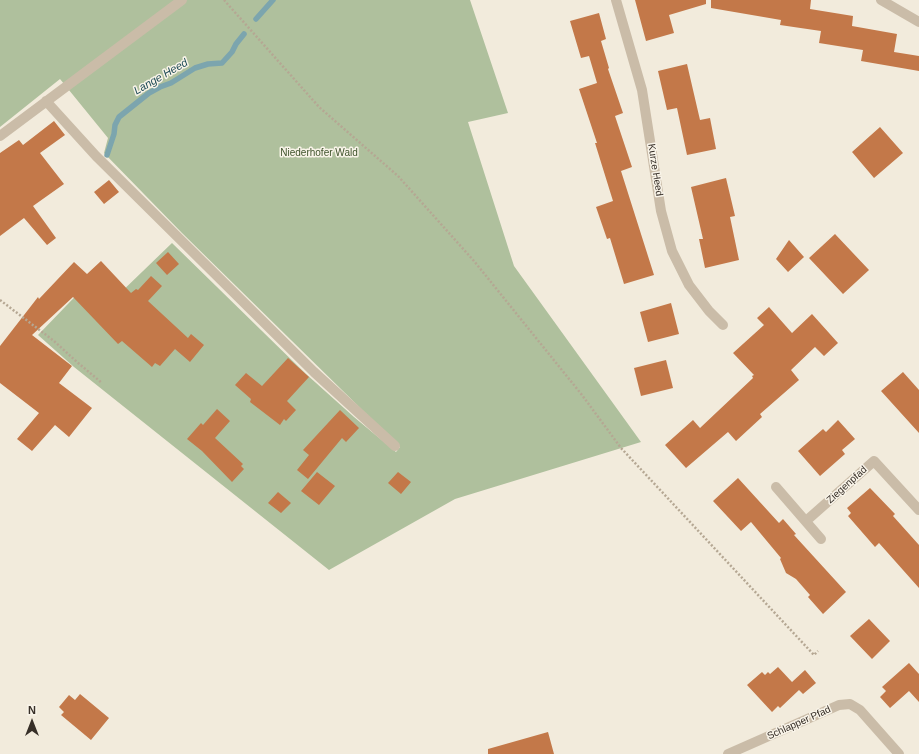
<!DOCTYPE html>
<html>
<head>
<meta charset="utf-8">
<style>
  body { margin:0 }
  #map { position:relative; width:919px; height:754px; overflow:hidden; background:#f2ebdc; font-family:Arial,sans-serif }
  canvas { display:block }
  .north { position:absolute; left:12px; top:702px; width:40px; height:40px; -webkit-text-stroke:3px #f9f4e9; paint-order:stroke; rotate:0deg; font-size:11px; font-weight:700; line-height:16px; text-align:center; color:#372f28 }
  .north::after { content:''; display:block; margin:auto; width:14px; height:18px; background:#372f28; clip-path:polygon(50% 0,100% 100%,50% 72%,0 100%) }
</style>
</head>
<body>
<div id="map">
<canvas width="919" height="754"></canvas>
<div class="north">N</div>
</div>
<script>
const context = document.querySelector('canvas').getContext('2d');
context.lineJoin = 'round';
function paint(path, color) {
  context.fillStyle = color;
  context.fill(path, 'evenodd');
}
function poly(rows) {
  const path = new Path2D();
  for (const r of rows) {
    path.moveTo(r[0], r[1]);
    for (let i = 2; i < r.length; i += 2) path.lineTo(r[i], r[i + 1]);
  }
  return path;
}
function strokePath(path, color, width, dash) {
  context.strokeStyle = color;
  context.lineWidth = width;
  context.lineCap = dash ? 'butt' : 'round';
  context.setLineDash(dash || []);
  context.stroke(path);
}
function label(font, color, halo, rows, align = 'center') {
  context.font = font + ' Arial,sans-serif';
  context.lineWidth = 3;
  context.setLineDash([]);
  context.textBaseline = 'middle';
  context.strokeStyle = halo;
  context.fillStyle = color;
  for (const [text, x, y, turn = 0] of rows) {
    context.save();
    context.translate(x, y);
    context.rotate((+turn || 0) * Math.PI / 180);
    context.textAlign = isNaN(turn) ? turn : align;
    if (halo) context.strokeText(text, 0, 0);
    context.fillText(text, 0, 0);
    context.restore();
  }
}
paint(poly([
  [0,0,470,0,508,113,468,122,514,266,641,442,455,499,329,570,74,367,38,335,93,278,114,299,172,243,306,374,354,417,396,452,400,447,182,233,104,153,108,138,60,79,0,127]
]), '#afc09d');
strokePath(poly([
  [256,19,273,0],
  [107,155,114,134,115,125,119,117,149,93,160,87,171,83,195,68,208,64,222,63,232,52,236,44,244,34]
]), '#7ca5ae', 5.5);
paint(poly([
  [635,0,706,0,706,4,669,15,674,33,646,41],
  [711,0,811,0,810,9,853,16,852,26,897,34,894,52,919,56,919,71,861,61,863,50,819,43,821,31,780,25,781,20,711,8],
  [599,13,606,39,601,41,609,68,608,69,623,113,615,116,632,167,621,171,654,275,624,284,610,238,607,239,596,207,613,201,595,143,597,143,579,89,597,83,589,56,581,58,570,21],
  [687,64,700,120,710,118,716,149,687,155,677,108,667,110,658,71],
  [54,121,65,135,40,153,64,184,33,206,56,238,47,245,24,218,0,236,0,153,19,140,23,145],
  [880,127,903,153,874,178,852,152],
  [726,178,735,216,730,217,739,260,705,268,699,239,703,239,691,187],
  [109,180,119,192,104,204,94,192],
  [835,234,869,270,843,294,809,258],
  [789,240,804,257,788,272,776,259],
  [168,252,179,264,167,275,156,263],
  [101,261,131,293,136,289,138,290,151,276,162,286,148,301,188,338,191,334,204,345,190,362,175,349,160,366,155,363,152,367,122,341,118,344,73,297,32,335,72,366,59,383,92,408,69,437,55,425,32,451,17,439,39,413,0,383,0,346,38,297,39,299,74,262,87,274],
  [671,303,679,334,648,342,640,312],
  [769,307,792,333,812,314,838,343,824,356,815,347,791,370,799,380,760,414,762,417,736,441,728,432,686,468,665,445,693,420,700,428,753,378,752,376,754,375,733,353,764,325,757,318],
  [288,358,309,377,287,401,296,410,286,421,284,419,280,425,250,402,251,399,235,385,246,373,262,386],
  [666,360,673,388,641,396,634,368],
  [903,372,919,390,919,433,881,391],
  [217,409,230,421,215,438,243,464,241,466,244,469,232,482,202,451,187,439,201,423,203,425],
  [340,410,359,428,346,442,342,438,308,479,297,470,309,455,303,450],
  [838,420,855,439,842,450,845,454,820,476,798,451,823,429,826,432],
  [317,472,335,486,319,505,301,491],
  [398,472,411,482,401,494,388,483],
  [738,478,779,523,783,519,796,534,794,535,846,592,823,614,808,597,810,595,796,579,786,573,780,559,781,558,751,522,741,531,713,501],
  [870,488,895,514,893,516,919,545,919,588,879,543,875,547,848,516,851,513,847,508],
  [278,492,291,503,281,513,268,503],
  [869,619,890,641,872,659,850,636],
  [909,663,919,674,919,702,909,691,890,708,880,697,886,691,882,687],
  [778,667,792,682,805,670,816,683,803,694,799,690,780,708,778,706,772,712,747,685,762,672,765,675,768,672,770,674],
  [80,694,109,718,91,740,61,715,64,712,59,707,69,695,75,700],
  [548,732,554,754,488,754,488,749]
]), '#c37849');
strokePath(poly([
  [224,0,319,107,398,176,474,261,582,395,621,448,814,655,818,651],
  [0,300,54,341,77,362,102,383]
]), '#b5a793', 2.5, [2, 2]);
strokePath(poly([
  [616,0,642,90,661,211,672,251,689,285,709,311,723,325],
  [881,0,919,22],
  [46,101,96,156,314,372,395,446],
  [0,136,182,0],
  [776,487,821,539],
  [806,521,874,461,919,510],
  [728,754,839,705,850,704,860,710,899,754]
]), '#cabca8', 10);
label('10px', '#40542d', '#f9f4e9', [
  ["Niederhofer Wald",319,153]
]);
label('10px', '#372f28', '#f9f4e9', [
  ["Kurze Heed",655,170,81],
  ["Ziegenpfad",847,485,-42],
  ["Schlapper Pfad",799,723,-24]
]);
label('italic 11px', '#1f4b57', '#f9f4e9', [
  ["Lange Heed",161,77,-30]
]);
</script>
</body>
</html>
